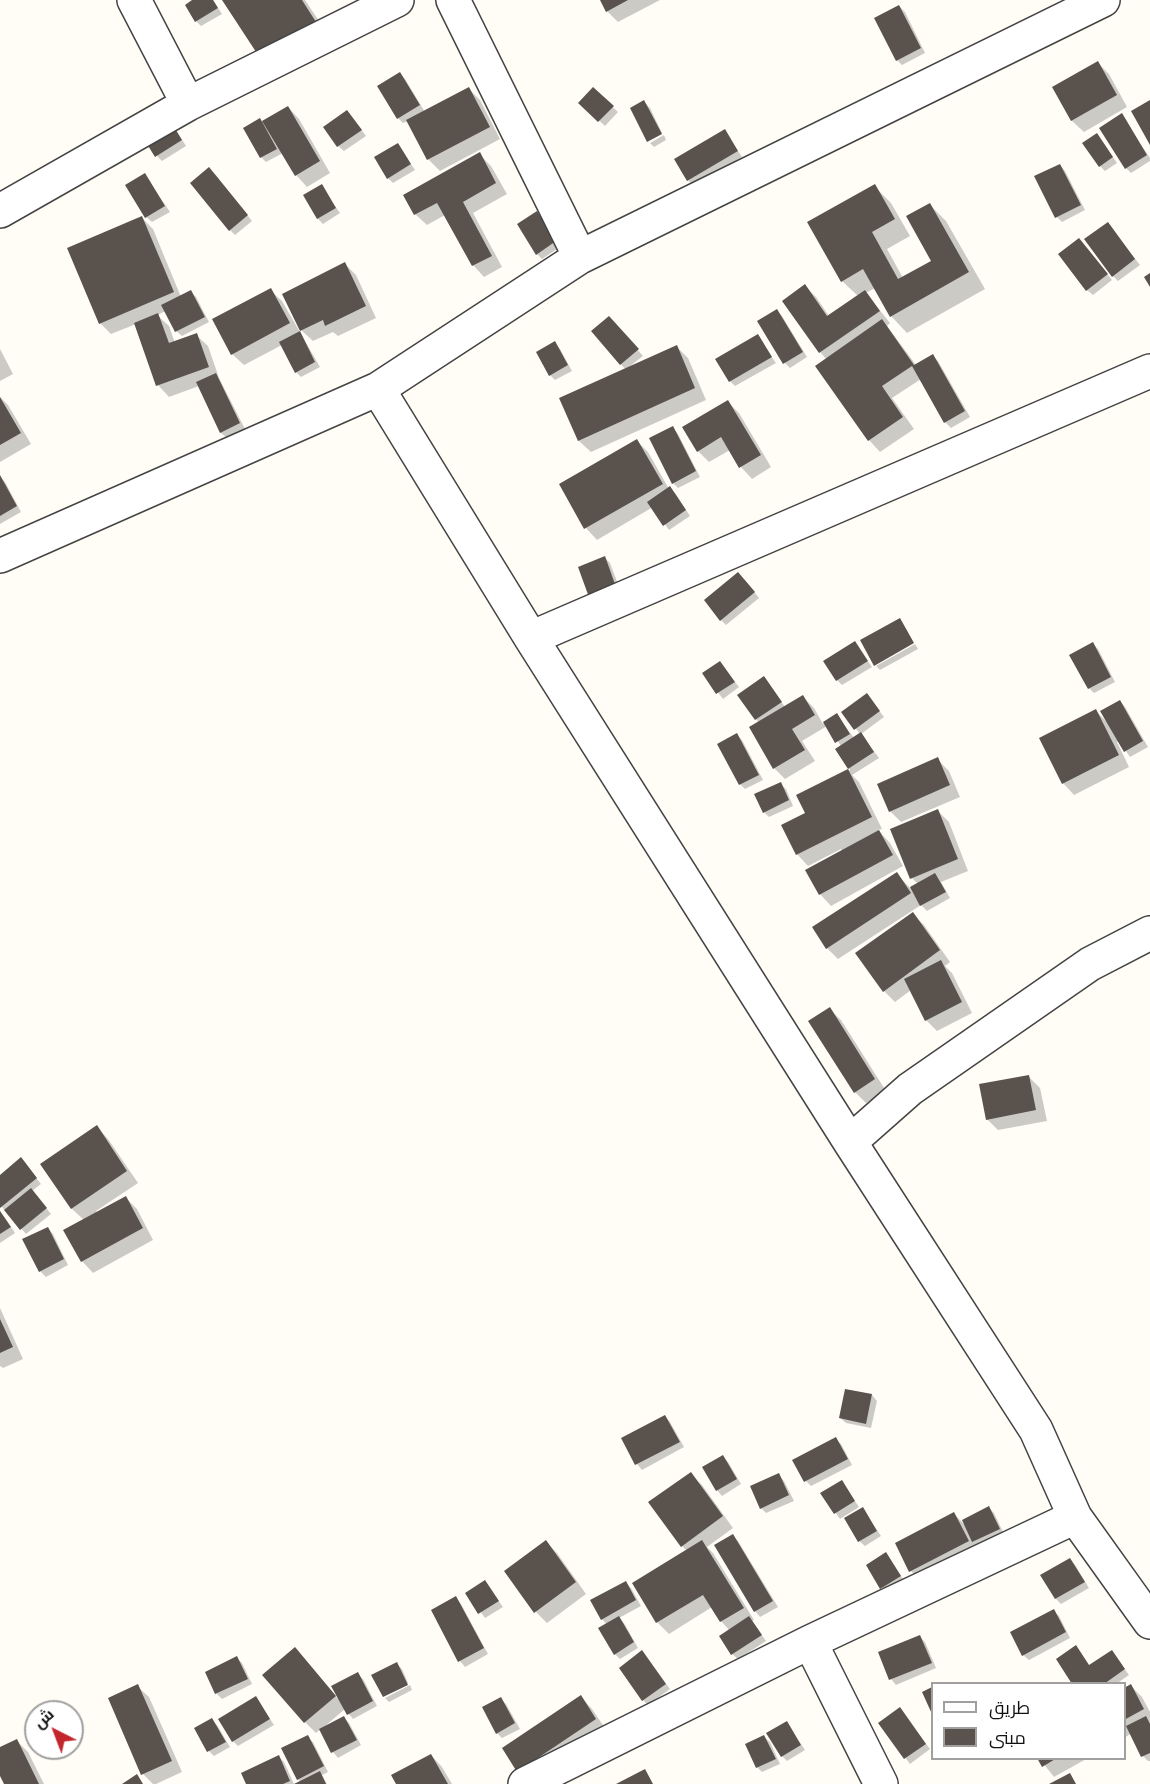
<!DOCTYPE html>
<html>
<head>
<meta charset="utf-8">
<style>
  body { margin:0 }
  #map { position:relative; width:1150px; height:1784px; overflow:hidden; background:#fffdf5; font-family:"PT Serif",Cairo,serif }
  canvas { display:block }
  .legend { position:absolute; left:931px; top:1682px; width:195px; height:78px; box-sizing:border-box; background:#fff; border:2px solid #a0a0a0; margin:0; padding:8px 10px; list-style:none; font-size:18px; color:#111 }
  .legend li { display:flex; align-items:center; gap:12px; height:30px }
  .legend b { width:30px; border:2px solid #a0a0a0 }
  .north { position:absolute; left:24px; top:1700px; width:60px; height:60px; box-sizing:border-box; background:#fff; border:2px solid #a0a0a0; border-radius:50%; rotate:318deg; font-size:16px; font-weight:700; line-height:24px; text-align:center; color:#111 }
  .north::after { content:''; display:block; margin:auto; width:21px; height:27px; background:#c4262e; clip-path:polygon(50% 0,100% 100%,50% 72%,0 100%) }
</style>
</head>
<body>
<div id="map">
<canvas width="1150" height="1784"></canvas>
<ul class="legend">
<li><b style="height:8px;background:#fff"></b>طريق</li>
<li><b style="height:16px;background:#5a524d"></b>مبنى</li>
</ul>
<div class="north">ش</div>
</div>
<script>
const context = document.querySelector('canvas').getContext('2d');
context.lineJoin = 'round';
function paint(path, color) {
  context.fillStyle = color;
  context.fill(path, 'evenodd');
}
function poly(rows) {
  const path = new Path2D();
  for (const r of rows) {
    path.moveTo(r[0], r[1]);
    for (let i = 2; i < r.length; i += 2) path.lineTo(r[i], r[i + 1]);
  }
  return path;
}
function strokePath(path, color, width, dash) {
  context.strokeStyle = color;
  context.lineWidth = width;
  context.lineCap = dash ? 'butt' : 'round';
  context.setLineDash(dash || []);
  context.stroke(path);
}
paint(poly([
  [195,0,213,0,222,14,201,26,196,21],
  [224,0,305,0,327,33],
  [601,0,660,0,618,22,607,11],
  [899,6,905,12,925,53,902,65,897,60],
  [1098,63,1109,74,1127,107,1084,132,1072,121,1054,88],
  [400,74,405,79,425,112,469,89,480,100,500,139,440,171,428,159,408,121,403,123,398,118],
  [593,89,618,112,605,126,580,103],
  [644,102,650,108,662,133,648,140],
  [288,107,299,119,330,173,307,187,296,175,283,153,266,162,261,157,262,122],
  [1121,115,1150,158,1150,161,1131,173,1126,168],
  [352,117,366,136,344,151,338,146],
  [174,127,186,146,162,161,157,156],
  [725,131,742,157,693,186,688,180],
  [664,135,666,140,654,147,650,143],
  [1102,141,1117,163,1105,171,1100,166],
  [398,145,415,170,393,183,388,178],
  [479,154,491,166,507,194,473,213,502,267,484,277,473,265,445,215,427,225,415,214],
  [1060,165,1065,171,1085,210,1062,222,1057,217],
  [215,174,252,221,235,235,230,230],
  [145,175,170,212,152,222,146,217],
  [321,186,340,213,323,224,318,219,305,196],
  [874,186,891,203,910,236,887,249,903,278,933,261,930,205,946,221,985,289,907,333,891,316,875,288,866,293,890,323,887,326,916,365,933,356,938,361,970,417,951,428,945,422,921,379,892,398,914,429,880,452,869,440,827,360,820,352,805,286,816,297,829,316,858,296,842,281],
  [537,213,560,247,542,259,537,254],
  [142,218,153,229,181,297,191,292,196,297,209,322,182,336,176,331,166,311,157,315,169,326,175,343,196,335,208,346,219,378,245,429,227,438,221,433,199,386,169,397,158,385,136,324,111,334,100,323],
  [1108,224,1140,265,1118,281,1113,276],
  [1084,245,1112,280,1093,295,1087,290],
  [345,264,356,275,376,318,338,336,333,332,313,341,301,330],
  [270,290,282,301,320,367,301,377,296,372,282,345,244,365,232,354],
  [777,311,782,316,807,357,790,368,785,363],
  [614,323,643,356,629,367,677,347,688,358,706,400,591,452,579,441,561,399,626,370,593,332],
  [757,336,776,363,735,386,730,381],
  [555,343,560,349,572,371,555,380,550,375],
  [0,349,13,374,0,381],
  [0,397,8,405,31,444,0,462],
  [727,401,739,413,771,467,752,479,741,467,730,450,709,462,698,451],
  [673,428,678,434,700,477,678,488,673,483],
  [636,440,648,452,669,489,675,493,690,516,669,530,653,507,597,540,586,528,561,484],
  [0,477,5,482,21,512,0,524],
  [605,558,610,563,622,595,592,599],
  [744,579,759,598,726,625,721,620],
  [855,643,872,667,842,685,837,680],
  [915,644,918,649,880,670,876,666],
  [1093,644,1098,649,1115,682,1094,693,1089,688],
  [720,663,739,687,723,699,704,674],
  [764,678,785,707,803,697,814,708,823,724,837,715,854,738,860,734,843,712,867,695,884,717,861,734,879,758,852,775,859,782,882,829,878,830,890,843,903,866,831,906,820,894,842,852,841,849,808,866,797,854,807,814,798,796,850,770,837,749,841,746,827,726,802,741,815,761,785,779,774,768,759,723,739,696],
  [1120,701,1125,707,1148,747,1130,757,1119,741,1117,742,1129,767,1074,795,1063,783,1096,711,1106,721],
  [737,735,742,740,763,780,745,789,740,784],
  [937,759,949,771,960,797,901,822,890,811],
  [780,784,786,789,793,806,769,817,764,812],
  [938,811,949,822,968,871,941,882,950,898,927,911,921,905,838,959,827,948,814,928,897,874,910,888,918,884,912,878],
  [913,914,924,925,950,962,945,966,952,973,972,1013,937,1031,926,1020,911,990,895,1002,884,991],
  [829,1009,841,1020,886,1091,866,1103,855,1092],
  [1029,1077,1040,1088,1047,1121,998,1130,987,1119],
  [97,1127,108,1139,138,1183,96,1211,98,1213,126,1198,137,1209,153,1240,93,1273,82,1261,84,1220,72,1209,42,1164],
  [26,1165,41,1184,32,1191,51,1214,26,1234,0,1205,0,1176],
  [0,1211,15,1233,0,1243],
  [48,1228,53,1234,68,1265,46,1277,40,1271],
  [0,1308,23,1359,3,1368,0,1366],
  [872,1395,877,1401,871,1428,846,1423,840,1418],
  [665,1416,670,1422,684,1447,642,1470,637,1464,623,1439],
  [835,1439,841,1444,852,1465,811,1486,806,1481],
  [723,1457,728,1462,741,1484,722,1496,717,1490],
  [690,1474,702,1485,733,1528,707,1547,713,1553,754,1620,752,1621,766,1641,738,1659,732,1654,730,1631,721,1621,712,1607,669,1634,657,1622,634,1583,687,1551,682,1546],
  [779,1475,784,1481,794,1501,766,1513,761,1508],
  [841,1481,859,1507,840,1519,822,1493],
  [989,1508,994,1513,1004,1534,922,1583,911,1571,897,1544,954,1514,966,1526],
  [863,1509,881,1536,865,1546,859,1541],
  [733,1536,738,1541,778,1607,760,1617,755,1611],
  [546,1542,557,1553,586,1594,547,1623,536,1612],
  [886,1554,905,1582,887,1594,868,1566],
  [1070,1559,1075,1565,1089,1588,1061,1604,1056,1599],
  [485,1582,503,1607,485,1618,467,1593],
  [625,1582,631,1588,641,1606,619,1618,624,1623,638,1648,620,1659,615,1654,607,1625,602,1619],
  [456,1598,461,1604,488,1654,465,1667,460,1661,433,1610],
  [1053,1611,1059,1616,1070,1638,1029,1660,1023,1655],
  [920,1637,925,1642,936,1668,896,1685,891,1679,880,1653],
  [1076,1647,1090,1667,1112,1652,1129,1675,1116,1684,1074,1684],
  [237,1658,242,1663,252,1684,222,1699,217,1694,207,1673],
  [647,1658,670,1689,648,1705,643,1700],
  [306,1661,338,1699,358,1674,363,1679,377,1706,353,1719,345,1709,324,1727,344,1718,349,1723,361,1745,338,1758,333,1752,321,1729,316,1733,305,1722],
  [397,1664,402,1669,408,1683,384,1695],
  [410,1685,412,1690,389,1702,385,1698],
  [137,1686,149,1697,182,1772,156,1784,153,1784,143,1774],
  [1131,1686,1142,1697,1150,1712,1150,1761,1148,1761,1143,1756,1132,1733,1124,1738,1124,1690],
  [581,1697,592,1709,607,1731,518,1771],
  [256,1698,274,1725,238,1746,233,1741],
  [501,1699,506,1704,520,1729,502,1738,497,1733],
  [900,1709,930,1749,910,1764,880,1723],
  [212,1720,217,1725,230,1747,214,1756,209,1751],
  [787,1723,805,1750,787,1761,782,1756],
  [307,1737,313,1742,328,1772,322,1775,327,1784,297,1784,301,1782,298,1779],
  [764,1737,770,1742,780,1764,762,1772,757,1767],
  [17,1741,28,1752,44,1784,6,1784,0,1772,0,1749],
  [431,1755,442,1767,452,1784,398,1784],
  [279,1757,284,1762,294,1784,248,1784],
  [1039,1758,1088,1758,1054,1777]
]), '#0003');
paint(poly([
  [192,0,213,0,218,8,195,22,185,5],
  [222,0,302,0,316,22,260,58],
  [600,0,628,0,606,12],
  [899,5,921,48,896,61,874,18],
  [1098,61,1117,95,1071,121,1052,87],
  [400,72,420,105,397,119,377,86],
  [469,87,490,127,427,160,406,120],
  [593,87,614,106,598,122,578,103],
  [644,100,662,134,647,142,630,108],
  [1150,100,1150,145,1131,111],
  [288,106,320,161,295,176,262,121],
  [347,110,362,130,337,147,323,127],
  [1122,113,1147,155,1125,169,1099,128],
  [260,118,277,149,260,158,243,128],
  [169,119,182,140,155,157,142,136],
  [725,129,738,151,687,181,674,159],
  [1097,133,1113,157,1099,167,1082,143],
  [398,143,411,164,387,179,374,157],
  [480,152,496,183,463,202,492,256,472,266,437,203,414,215,403,195],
  [1060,164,1081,205,1055,218,1034,176],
  [209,167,248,215,229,231,190,183],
  [145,173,165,206,145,218,125,185],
  [322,184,336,208,317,219,303,195],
  [875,184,895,219,872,232,898,279,931,261,906,216,930,203,969,272,890,317,863,269,841,282,807,222],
  [537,211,556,241,536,255,517,224],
  [142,216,174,292,99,324,67,248],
  [1108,222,1135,259,1112,277,1084,239],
  [1079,238,1108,274,1086,291,1058,254],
  [345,262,366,306,325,326,323,320,300,331,282,294],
  [1150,273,1150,287,1144,277],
  [805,284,827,316,865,290,880,311,819,353,782,301],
  [271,288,290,323,231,355,212,319],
  [191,290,205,317,175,332,161,305],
  [777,309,803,352,783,364,757,321],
  [158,313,169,343,197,333,209,367,156,386,134,323],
  [609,316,639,349,620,365,591,331],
  [882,319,914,365,933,354,965,411,944,423,912,366,882,386,903,417,868,441,815,366],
  [300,331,315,362,295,373,279,342],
  [758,334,772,357,729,382,715,359],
  [555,341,568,365,549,376,536,352],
  [677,345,695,388,578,441,559,398],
  [216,373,240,423,220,433,196,382],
  [0,397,21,433,0,445],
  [728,400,761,455,739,468,721,437,697,452,682,427],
  [673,426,696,471,672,484,649,438],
  [637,439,663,484,584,529,559,484],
  [0,475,17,506,0,516],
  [670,486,686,510,663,526,647,502],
  [605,556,617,590,590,600,578,567],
  [738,572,755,592,720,621,704,600],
  [900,618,914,643,874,666,860,640],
  [855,641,868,661,836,681,823,661],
  [1093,642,1111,677,1088,689,1069,655],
  [720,661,735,682,716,694,702,673],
  [764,676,782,702,755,720,737,695],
  [867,693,880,711,854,730,841,712],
  [803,695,815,715,792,729,805,750,773,769,749,727],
  [1120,700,1143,741,1124,752,1100,711],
  [1096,709,1119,755,1062,784,1039,738],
  [837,713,850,734,835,743,823,722],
  [861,732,874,752,848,769,835,749],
  [737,733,759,775,739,785,717,744],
  [938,757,950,785,889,812,877,784],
  [848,769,872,817,796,855,781,825,805,813,796,795],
  [781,782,789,800,763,813,754,794],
  [938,809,958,859,910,879,890,829],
  [879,830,893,855,819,895,805,870],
  [897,872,911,893,826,949,812,927],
  [935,873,946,892,920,906,910,887],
  [913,912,940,950,883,992,855,953],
  [941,960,962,1002,925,1021,904,979],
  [830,1007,875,1079,854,1093,808,1021],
  [1029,1075,1036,1110,986,1120,979,1084],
  [97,1125,127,1171,71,1209,40,1164],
  [21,1157,37,1178,0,1208,0,1175],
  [31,1188,47,1208,20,1230,4,1210],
  [126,1196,143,1228,81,1262,63,1230],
  [0,1211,11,1227,0,1234],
  [48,1227,64,1259,39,1272,22,1239],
  [0,1319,13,1347,0,1353],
  [845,1389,872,1394,866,1424,839,1418],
  [665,1415,680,1442,635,1465,621,1438],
  [836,1437,848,1459,804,1482,792,1460],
  [723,1455,737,1479,716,1491,702,1467],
  [691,1472,723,1516,681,1547,648,1502],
  [779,1473,789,1495,760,1509,750,1486],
  [842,1480,855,1501,834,1514,820,1493],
  [989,1506,1000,1529,972,1542,962,1520],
  [863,1507,877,1531,858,1542,844,1518],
  [954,1512,969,1541,909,1572,895,1543],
  [733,1534,773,1601,754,1612,714,1545],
  [546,1540,576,1582,534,1613,504,1571],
  [702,1540,744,1608,720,1622,703,1595,656,1623,632,1583],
  [886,1552,901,1576,880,1589,866,1565],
  [1070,1558,1085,1582,1055,1599,1040,1575],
  [485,1580,499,1601,478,1614,465,1593],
  [626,1581,636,1600,601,1620,590,1600],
  [456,1596,484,1648,458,1662,431,1610],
  [1054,1609,1066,1632,1022,1656,1010,1632],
  [619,1616,634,1642,614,1655,598,1628],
  [749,1616,762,1635,731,1655,719,1636],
  [920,1635,932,1663,889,1680,878,1652],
  [1076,1645,1089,1665,1112,1650,1125,1669,1104,1684,1072,1684,1056,1659],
  [295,1647,336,1696,304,1723,262,1675],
  [642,1650,666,1684,642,1701,619,1668],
  [237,1656,248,1679,215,1694,205,1672],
  [397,1662,408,1685,383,1697,371,1675],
  [358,1672,373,1701,347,1715,331,1686],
  [138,1684,172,1761,141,1775,108,1698],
  [1131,1684,1144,1709,1124,1720,1124,1688],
  [932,1687,932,1714,922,1692],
  [581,1695,596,1719,517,1772,502,1748],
  [256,1696,270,1719,232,1742,218,1719],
  [501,1697,515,1723,496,1734,482,1707],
  [900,1707,926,1744,904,1759,878,1723],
  [344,1716,357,1740,331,1753,319,1729],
  [1146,1716,1150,1724,1150,1753,1141,1757,1126,1726],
  [212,1718,226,1742,207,1752,194,1728],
  [787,1721,801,1745,781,1757,766,1733],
  [308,1735,324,1766,297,1780,281,1748],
  [764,1735,776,1759,756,1768,745,1744],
  [17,1739,39,1784,4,1784,0,1776,0,1747],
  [431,1754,448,1784,396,1784,391,1775],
  [279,1755,290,1781,283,1784,246,1784,241,1773],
  [1037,1758,1057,1758,1042,1767],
  [645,1769,653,1784,616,1784],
  [320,1771,326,1784,294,1784],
  [1070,1773,1076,1784,1049,1784],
  [137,1774,143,1784,122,1784]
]), '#5a524d');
const minor = poly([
  [134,0,188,104],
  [453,0,580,257],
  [0,211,188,104,397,0],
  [378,389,531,638,850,1142,1036,1430,1075,1517,1150,1622],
  [0,556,378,389,580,257,1103,0],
  [531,638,1150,371],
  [850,1142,910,1089,1090,964,1150,933],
  [810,1642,881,1784],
  [525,1784,810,1642,1075,1517]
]);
strokePath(minor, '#444', 36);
strokePath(minor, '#fff', 33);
</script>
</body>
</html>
